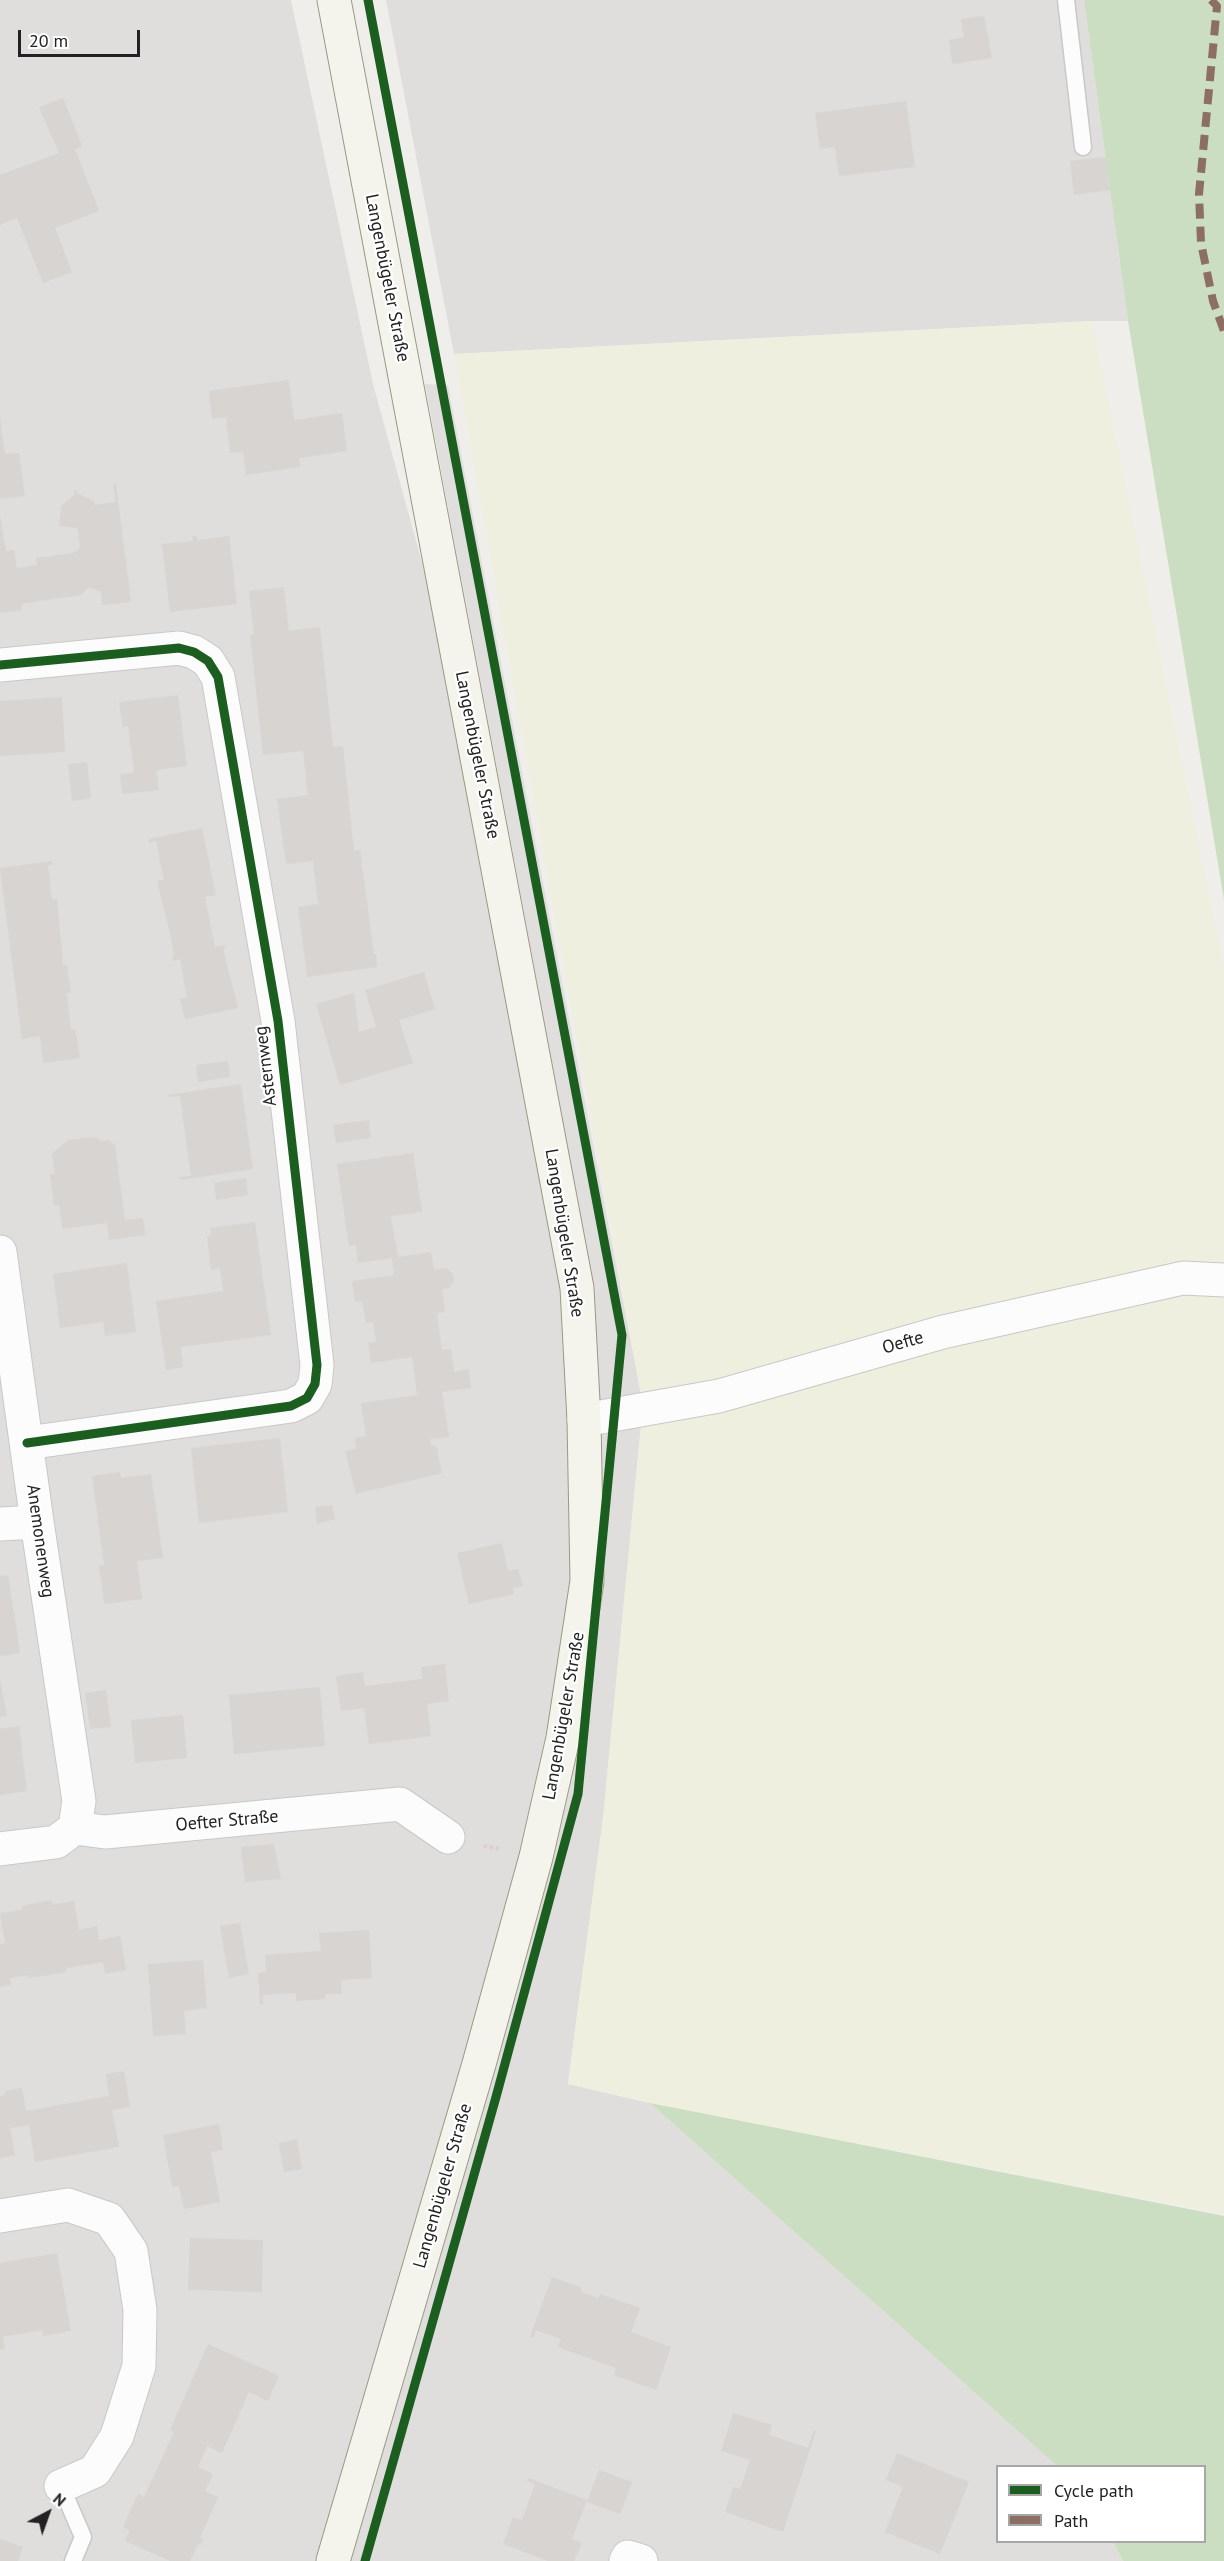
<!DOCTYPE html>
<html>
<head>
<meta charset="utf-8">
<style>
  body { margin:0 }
  #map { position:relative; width:1224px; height:2561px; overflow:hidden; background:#f0eeeb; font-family:"PT Sans",sans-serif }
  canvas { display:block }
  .legend { position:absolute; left:996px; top:2465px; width:210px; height:78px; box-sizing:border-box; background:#fff; border:2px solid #a7a7a7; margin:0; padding:8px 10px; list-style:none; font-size:18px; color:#222 }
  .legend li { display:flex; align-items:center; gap:12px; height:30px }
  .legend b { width:30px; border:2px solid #a7a7a7 }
  .north { position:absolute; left:18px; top:2483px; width:60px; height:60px; -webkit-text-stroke:4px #fff; paint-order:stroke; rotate:41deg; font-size:16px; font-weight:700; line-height:24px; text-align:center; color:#222 }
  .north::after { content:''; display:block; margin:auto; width:21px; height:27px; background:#222; clip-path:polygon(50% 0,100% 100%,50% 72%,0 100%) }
  .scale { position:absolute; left:18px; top:30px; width:122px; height:27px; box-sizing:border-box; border:3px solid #222; border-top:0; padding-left:8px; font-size:18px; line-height:21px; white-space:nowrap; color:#222; -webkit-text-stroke:4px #fff; paint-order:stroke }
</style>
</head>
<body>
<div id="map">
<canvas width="1224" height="2561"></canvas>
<ul class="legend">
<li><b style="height:8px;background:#1b5e20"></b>Cycle path</li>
<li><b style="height:8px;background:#8d6e63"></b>Path</li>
</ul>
<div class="north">N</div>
<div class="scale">20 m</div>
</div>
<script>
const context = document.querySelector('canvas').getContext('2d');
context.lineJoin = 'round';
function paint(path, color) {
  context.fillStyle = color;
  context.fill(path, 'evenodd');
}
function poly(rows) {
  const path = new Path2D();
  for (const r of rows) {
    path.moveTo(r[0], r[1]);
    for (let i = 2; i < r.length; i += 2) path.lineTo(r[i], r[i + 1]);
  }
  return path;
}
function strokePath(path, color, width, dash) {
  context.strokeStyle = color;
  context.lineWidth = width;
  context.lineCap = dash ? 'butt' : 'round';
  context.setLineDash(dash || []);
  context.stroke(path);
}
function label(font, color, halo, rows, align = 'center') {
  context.font = font + ' "PT Sans",sans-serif';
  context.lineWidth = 4.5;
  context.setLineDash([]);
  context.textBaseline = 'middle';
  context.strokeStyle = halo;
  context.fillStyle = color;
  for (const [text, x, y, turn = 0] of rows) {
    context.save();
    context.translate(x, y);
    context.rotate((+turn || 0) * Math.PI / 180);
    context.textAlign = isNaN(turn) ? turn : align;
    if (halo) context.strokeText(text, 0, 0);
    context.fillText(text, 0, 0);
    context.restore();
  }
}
paint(poly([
  [0,0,291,0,373,384,620,1285,643,1405,603,1818,568,2084,650,2103,1057,2466,998,2466,998,2542,1113,2542,1123,2561,0,2561],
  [386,0,1084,0,1128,321,1092,321,454,354]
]), '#dfdedc');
paint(poly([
  [1092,321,1224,968,1224,2214,650,2103,568,2084,603,1818,643,1405,454,354]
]), '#efefdf');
paint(poly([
  [1084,0,1224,0,1224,900,1128,321],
  [650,2103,1224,2216,1224,2561,1123,2561,1113,2542,1204,2542,1204,2466,1057,2466]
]), '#cbdec1');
paint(poly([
  [425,384,448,385,620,1285,595,1292]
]), '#e0dfde');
paint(poly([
  [984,16,992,58,952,64,949,40,964,37,961,19],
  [63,98,82,146,75,149,99,211,55,228,72,272,43,283,17,218,0,225,0,175,59,153,39,107],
  [906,101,915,167,839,176,835,147,820,149,815,113],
  [1106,157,1110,190,1074,195,1070,161],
  [289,380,294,420,342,413,347,451,299,458,300,467,246,475,243,452,230,453,226,417,212,419,209,391],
  [0,418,5,454,19,453,25,496,0,499],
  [113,484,116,484,131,602,102,605,101,592,89,587,81,595,21,604,22,610,0,613,0,516,6,551,14,550,17,568,37,565,36,558,73,553,80,548,77,528,59,526,61,506,75,494,74,491,77,490,77,493,94,501,94,505,116,502],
  [192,536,197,536,198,540,229,536,237,604,170,612,162,544,193,541],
  [284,587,289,631,320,627,333,747,343,746,354,851,360,850,374,954,376,954,377,967,307,977,298,907,318,904,313,861,286,864,277,799,308,795,303,751,263,755,250,635,254,635,249,591],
  [178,695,187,766,156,770,159,790,122,794,120,774,134,773,128,726,123,727,119,702],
  [62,697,65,752,0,756,0,701],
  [87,762,91,798,72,801,68,764],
  [202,828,216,895,205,897,215,947,225,945,226,948,223,949,238,1008,185,1019,180,999,187,998,180,959,173,961,172,955,174,955,170,933,157,881,164,880,156,841,149,843,149,839],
  [52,861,52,865,48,865,52,900,57,899,63,965,67,965,71,993,67,993,71,1030,75,1029,80,1058,43,1063,40,1036,22,1039,0,868],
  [424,972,435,1009,399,1020,413,1063,340,1085,316,1004,354,993,359,1032,376,1027,365,990],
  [228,1061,230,1077,198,1082,196,1065],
  [241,1084,253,1169,180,1180,179,1177,191,1176,180,1096,168,1097,168,1095],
  [369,1120,371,1138,336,1143,333,1125],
  [96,1137,101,1141,108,1140,115,1145,125,1220,143,1218,145,1235,109,1240,107,1223,62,1229,59,1205,54,1206,50,1174,55,1174,52,1154,68,1140],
  [413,1153,422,1212,391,1216,398,1257,431,1252,434,1270,447,1268,453,1274,454,1282,449,1288,442,1289,445,1312,437,1313,442,1350,451,1349,454,1372,469,1369,471,1388,442,1392,449,1437,430,1439,431,1446,436,1445,442,1473,356,1494,345,1451,356,1449,355,1438,366,1436,361,1403,417,1395,412,1357,371,1363,368,1343,376,1342,373,1322,366,1323,362,1301,355,1302,352,1281,394,1275,392,1258,358,1263,356,1245,349,1246,337,1164],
  [246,1178,248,1195,216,1200,214,1183],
  [255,1222,271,1335,181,1347,183,1367,166,1370,156,1301,223,1291,220,1268,211,1270,207,1236,211,1235,210,1228],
  [127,1263,136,1332,105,1336,103,1322,60,1328,53,1274],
  [280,1438,288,1512,199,1523,191,1448],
  [120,1472,121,1478,151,1474,163,1558,137,1561,142,1599,104,1604,99,1566,104,1565,92,1476],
  [332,1505,335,1519,317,1524,315,1507],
  [502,1543,508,1571,518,1569,523,1586,513,1588,514,1594,469,1604,457,1553],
  [8,1575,20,1653,0,1656,0,1576],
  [445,1664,449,1701,427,1704,431,1736,369,1744,364,1708,341,1711,336,1676,363,1672,365,1686,422,1679,421,1667],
  [0,1680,7,1716,0,1717],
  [320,1687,325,1746,234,1754,229,1695],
  [106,1690,111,1727,90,1729,85,1693],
  [183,1715,187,1758,135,1763,131,1720],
  [19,1726,27,1791,0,1795,0,1729],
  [274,1844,281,1879,245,1882,241,1847],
  [51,1900,52,1905,74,1901,79,1930,97,1926,99,1940,120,1936,126,1970,105,1974,103,1962,66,1968,67,1972,29,1978,28,1975,10,1978,11,1985,0,1987,0,1944,5,1943,0,1913,22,1910,22,1906],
  [240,1923,249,1974,229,1978,220,1926],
  [369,1930,372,1978,341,1980,342,1994,325,1994,325,1999,296,2001,296,1993,263,1995,263,2004,260,2005,258,1973,266,1972,265,1955,321,1951,319,1933],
  [203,1960,207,2008,184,2011,186,2034,153,2036,148,1964],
  [124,2071,130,2107,112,2110,119,2147,35,2162,29,2125,10,2128,15,2155,0,2158,0,2096,5,2095,5,2091,22,2088,26,2111,109,2096,106,2074],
  [219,2124,223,2150,211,2152,220,2202,184,2209,179,2186,172,2187,163,2135],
  [297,2139,302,2169,284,2172,279,2143],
  [190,2238,263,2240,262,2292,188,2290],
  [57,2253,71,2331,43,2336,42,2330,3,2337,5,2349,0,2350,0,2263],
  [552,2277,582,2288,581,2292,598,2298,600,2294,640,2308,631,2332,671,2347,656,2390,614,2375,616,2368,558,2347,561,2339,536,2330,534,2338,530,2337],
  [208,2344,279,2376,268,2401,249,2392,222,2453,207,2446,198,2467,213,2474,205,2491,218,2497,200,2538,203,2539,201,2545,198,2544,190,2561,170,2561,125,2541,130,2530,123,2527,138,2494,144,2497,174,2432,170,2430],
  [733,2413,772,2425,769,2435,808,2448,814,2430,816,2431,783,2532,725,2512,733,2487,740,2489,750,2460,721,2451],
  [897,2453,969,2482,940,2554,885,2532,903,2487,886,2480],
  [599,2470,632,2482,620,2514,587,2502],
  [528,2478,587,2500,572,2539,582,2543,574,2561,548,2561,503,2544,513,2517,522,2520,535,2484,527,2481],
  [0,2539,23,2547,18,2561,0,2561]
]), '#d7d4d2');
const service = poly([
  [1066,0,1083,147],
  [61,2486,83,2537,73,2561]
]);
const minor = poly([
  [0,665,179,648,194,652,208,661,218,677,278,1021,317,1365,315,1384,307,1398,291,1406,27,1443],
  [0,1252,37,1522,79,1801,75,1828],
  [584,1420,719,1396,943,1332,1183,1278,1224,1280],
  [0,1524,37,1522],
  [0,1849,56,1842,75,1828,105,1832,400,1804,448,1837],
  [0,2216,68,2205,109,2219,131,2251,140,2310,139,2366,117,2436,95,2471,61,2486],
  [626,2561,628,2557,641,2561]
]);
const secondary = poly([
  [333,2561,479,2064,536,1857,563,1738,587,1581,584,1420,577,1288,334,0]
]);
strokePath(service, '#c9c8c7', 19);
strokePath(minor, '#c9c8c7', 35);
strokePath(secondary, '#999a82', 35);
strokePath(poly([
  [619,1315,622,1335,621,1355],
  [484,1846,500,1849]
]), '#dccecd', 4, [3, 3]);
strokePath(service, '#fdfcfc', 16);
strokePath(minor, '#fdfcfc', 33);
strokePath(secondary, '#f4f4ed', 33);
strokePath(poly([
  [1211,0,1217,6,1199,194,1201,243,1213,301,1224,331]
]), '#8d6e63', 8, [15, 8]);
strokePath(poly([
  [0,665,179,648,194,652,208,661,218,677,278,1021,317,1365,315,1384,307,1398,291,1406,27,1443],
  [365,2561,496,2097,578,1794,622,1335,368,0]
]), '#1b5e20', 9);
label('18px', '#222', '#fff', [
  ["Langenbügeler Straße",387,278,79],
  ["Langenbügeler Straße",477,755,79],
  ["Asternweg",266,1066,-97],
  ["Langenbügeler Straße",564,1233,81],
  ["Oefte",903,1343,-16],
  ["Anemonenweg",40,1541,82],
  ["Langenbügeler Straße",564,1716,-80],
  ["Oefter Straße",227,1821,-5],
  ["Langenbügeler Straße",443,2186,-74]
]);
</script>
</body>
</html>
